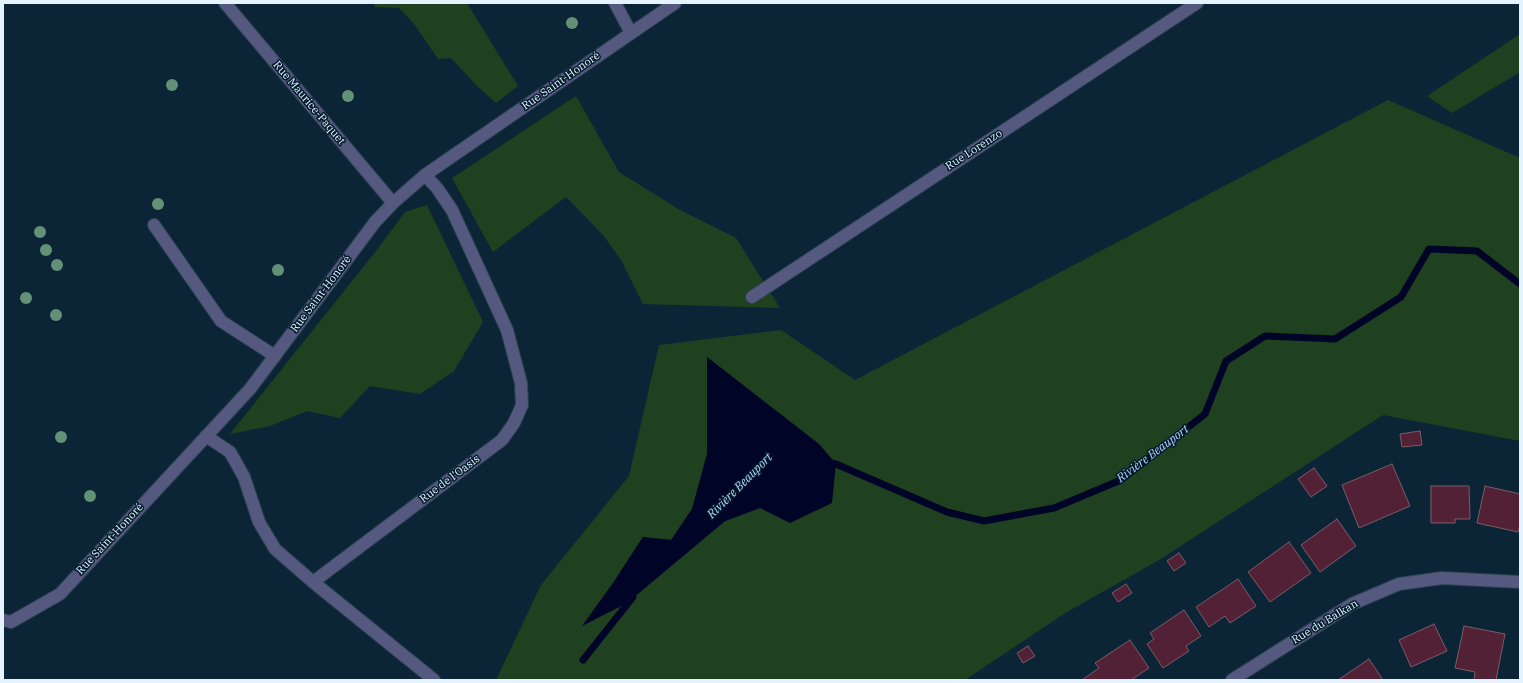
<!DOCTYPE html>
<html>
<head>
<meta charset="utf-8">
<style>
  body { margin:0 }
  #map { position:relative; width:1523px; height:683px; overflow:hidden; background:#0c2536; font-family:"IBM Plex Serif",serif }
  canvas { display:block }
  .frame { position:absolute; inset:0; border:4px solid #e4f3ff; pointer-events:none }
</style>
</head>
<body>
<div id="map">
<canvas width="1523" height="683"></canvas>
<div class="frame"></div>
</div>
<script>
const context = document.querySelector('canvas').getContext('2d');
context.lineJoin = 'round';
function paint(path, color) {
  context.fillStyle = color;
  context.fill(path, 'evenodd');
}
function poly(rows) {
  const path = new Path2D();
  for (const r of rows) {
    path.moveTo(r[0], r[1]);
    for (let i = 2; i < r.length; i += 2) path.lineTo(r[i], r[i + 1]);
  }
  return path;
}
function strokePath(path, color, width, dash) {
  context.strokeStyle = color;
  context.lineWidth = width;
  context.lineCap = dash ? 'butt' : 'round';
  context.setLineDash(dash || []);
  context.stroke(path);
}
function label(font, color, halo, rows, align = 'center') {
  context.font = font + ' "IBM Plex Serif",serif';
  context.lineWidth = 3;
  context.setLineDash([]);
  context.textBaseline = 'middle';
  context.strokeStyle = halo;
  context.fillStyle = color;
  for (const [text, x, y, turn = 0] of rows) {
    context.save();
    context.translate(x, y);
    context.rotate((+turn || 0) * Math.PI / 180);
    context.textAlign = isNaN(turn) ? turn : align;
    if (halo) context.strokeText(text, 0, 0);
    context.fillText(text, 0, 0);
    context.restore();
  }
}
paint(poly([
  [374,3,467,3,518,86,496,103,477,86,451,58,438,59,414,24,399,8,375,7],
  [1520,34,1520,72,1452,113,1427,96],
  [576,96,619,172,680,210,736,238,780,308,643,304,621,260,603,235,566,197,493,252,452,178],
  [1388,100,1520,158,1520,441,1383,415,1159,560,1067,612,965,680,496,680,541,585,629,476,659,345,781,330,855,380],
  [708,358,819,444,836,464,790,523,760,508,725,521,627,603,583,625,613,583,643,537,671,540,692,509,707,454],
  [427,205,483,322,454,371,420,394,370,386,340,418,307,411,270,426,230,434,376,251,405,212]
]), '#20411f');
paint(poly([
  [707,357,819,444,836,464,832,503,790,523,760,508,725,521,627,603,582,626,613,583,643,537,671,540,692,509,707,454]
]), '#000528');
strokePath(poly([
  [827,462,836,464,947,512,984,521,1054,508,1121,480,1205,414,1226,361,1265,336,1335,339,1401,297,1429,249,1477,251,1520,284],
  [583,660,633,597]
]), '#000528', 7);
const building = poly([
  [1420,431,1422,445,1402,447,1400,434,1420,431],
  [1392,464,1410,506,1359,528,1342,485,1392,464],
  [1314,468,1327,486,1311,497,1298,479,1314,468],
  [1431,486,1469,486,1470,519,1455,519,1455,523,1431,523,1431,486],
  [1485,486,1520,494,1520,526,1518,532,1477,523,1485,486],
  [1337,519,1356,546,1320,572,1301,545,1337,519],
  [1289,542,1311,573,1270,602,1248,572,1289,542],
  [1179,553,1186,563,1174,571,1167,561,1179,553],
  [1238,579,1256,606,1230,623,1225,616,1209,627,1196,607,1238,579],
  [1126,584,1132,593,1118,602,1112,593,1126,584],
  [1184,610,1201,636,1186,646,1189,651,1163,668,1147,644,1154,639,1150,633,1184,610],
  [1434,624,1447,651,1411,667,1399,640,1434,624],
  [1464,626,1505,634,1496,680,1474,680,1475,672,1455,668,1464,626],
  [1130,640,1149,668,1131,680,1082,680,1099,668,1095,663,1130,640],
  [1028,646,1035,656,1023,663,1017,653,1028,646],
  [1369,659,1383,680,1338,680,1369,659]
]);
paint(building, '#522135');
strokePath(building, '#7c5c66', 1);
const lane = poly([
  [154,225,221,321,275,356]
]);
const street = poly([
  [225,3,393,203],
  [615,3,631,33],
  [752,297,1197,3],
  [206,436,230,452,244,477,259,522,275,549,313,582,502,440,514,423,522,405,521,383,507,330,452,210,437,188,425,175],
  [313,582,434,680],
  [3,620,11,622,60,594,250,389,375,222,393,203,425,175,675,3],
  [1232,680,1352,604,1399,584,1442,578,1520,582]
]);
strokePath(lane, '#2a4252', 14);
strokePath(street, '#2a4252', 14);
strokePath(lane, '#56597f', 12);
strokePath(street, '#56597f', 12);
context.fillStyle = '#639175';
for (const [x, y] of [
  [572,23],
  [172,85],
  [348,96],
  [158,204],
  [40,232],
  [46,250],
  [57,265],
  [278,270],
  [26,298],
  [56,315],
  [61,437],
  [90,496]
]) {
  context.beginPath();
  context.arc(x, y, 6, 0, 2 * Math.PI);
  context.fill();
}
label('11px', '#e4f3ff', '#031c2c', [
  ["Rue Saint-Honoré",561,81,-35],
  ["Rue Maurice-Paquet",309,103,50],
  ["Rue Lorenzo",974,150,-33],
  ["Rue Saint-Honoré",321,294,-53],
  ["Rue de l'Oasis",450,479,-37],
  ["Rue Saint-Honoré",110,539,-47],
  ["Rue du Balkan",1325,622,-31]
]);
label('italic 12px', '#b9d3fc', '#031c2c', [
  ["Rivière Beauport",1153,454,-37],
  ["Rivière Beauport",740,486,-45]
]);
</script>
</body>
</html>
